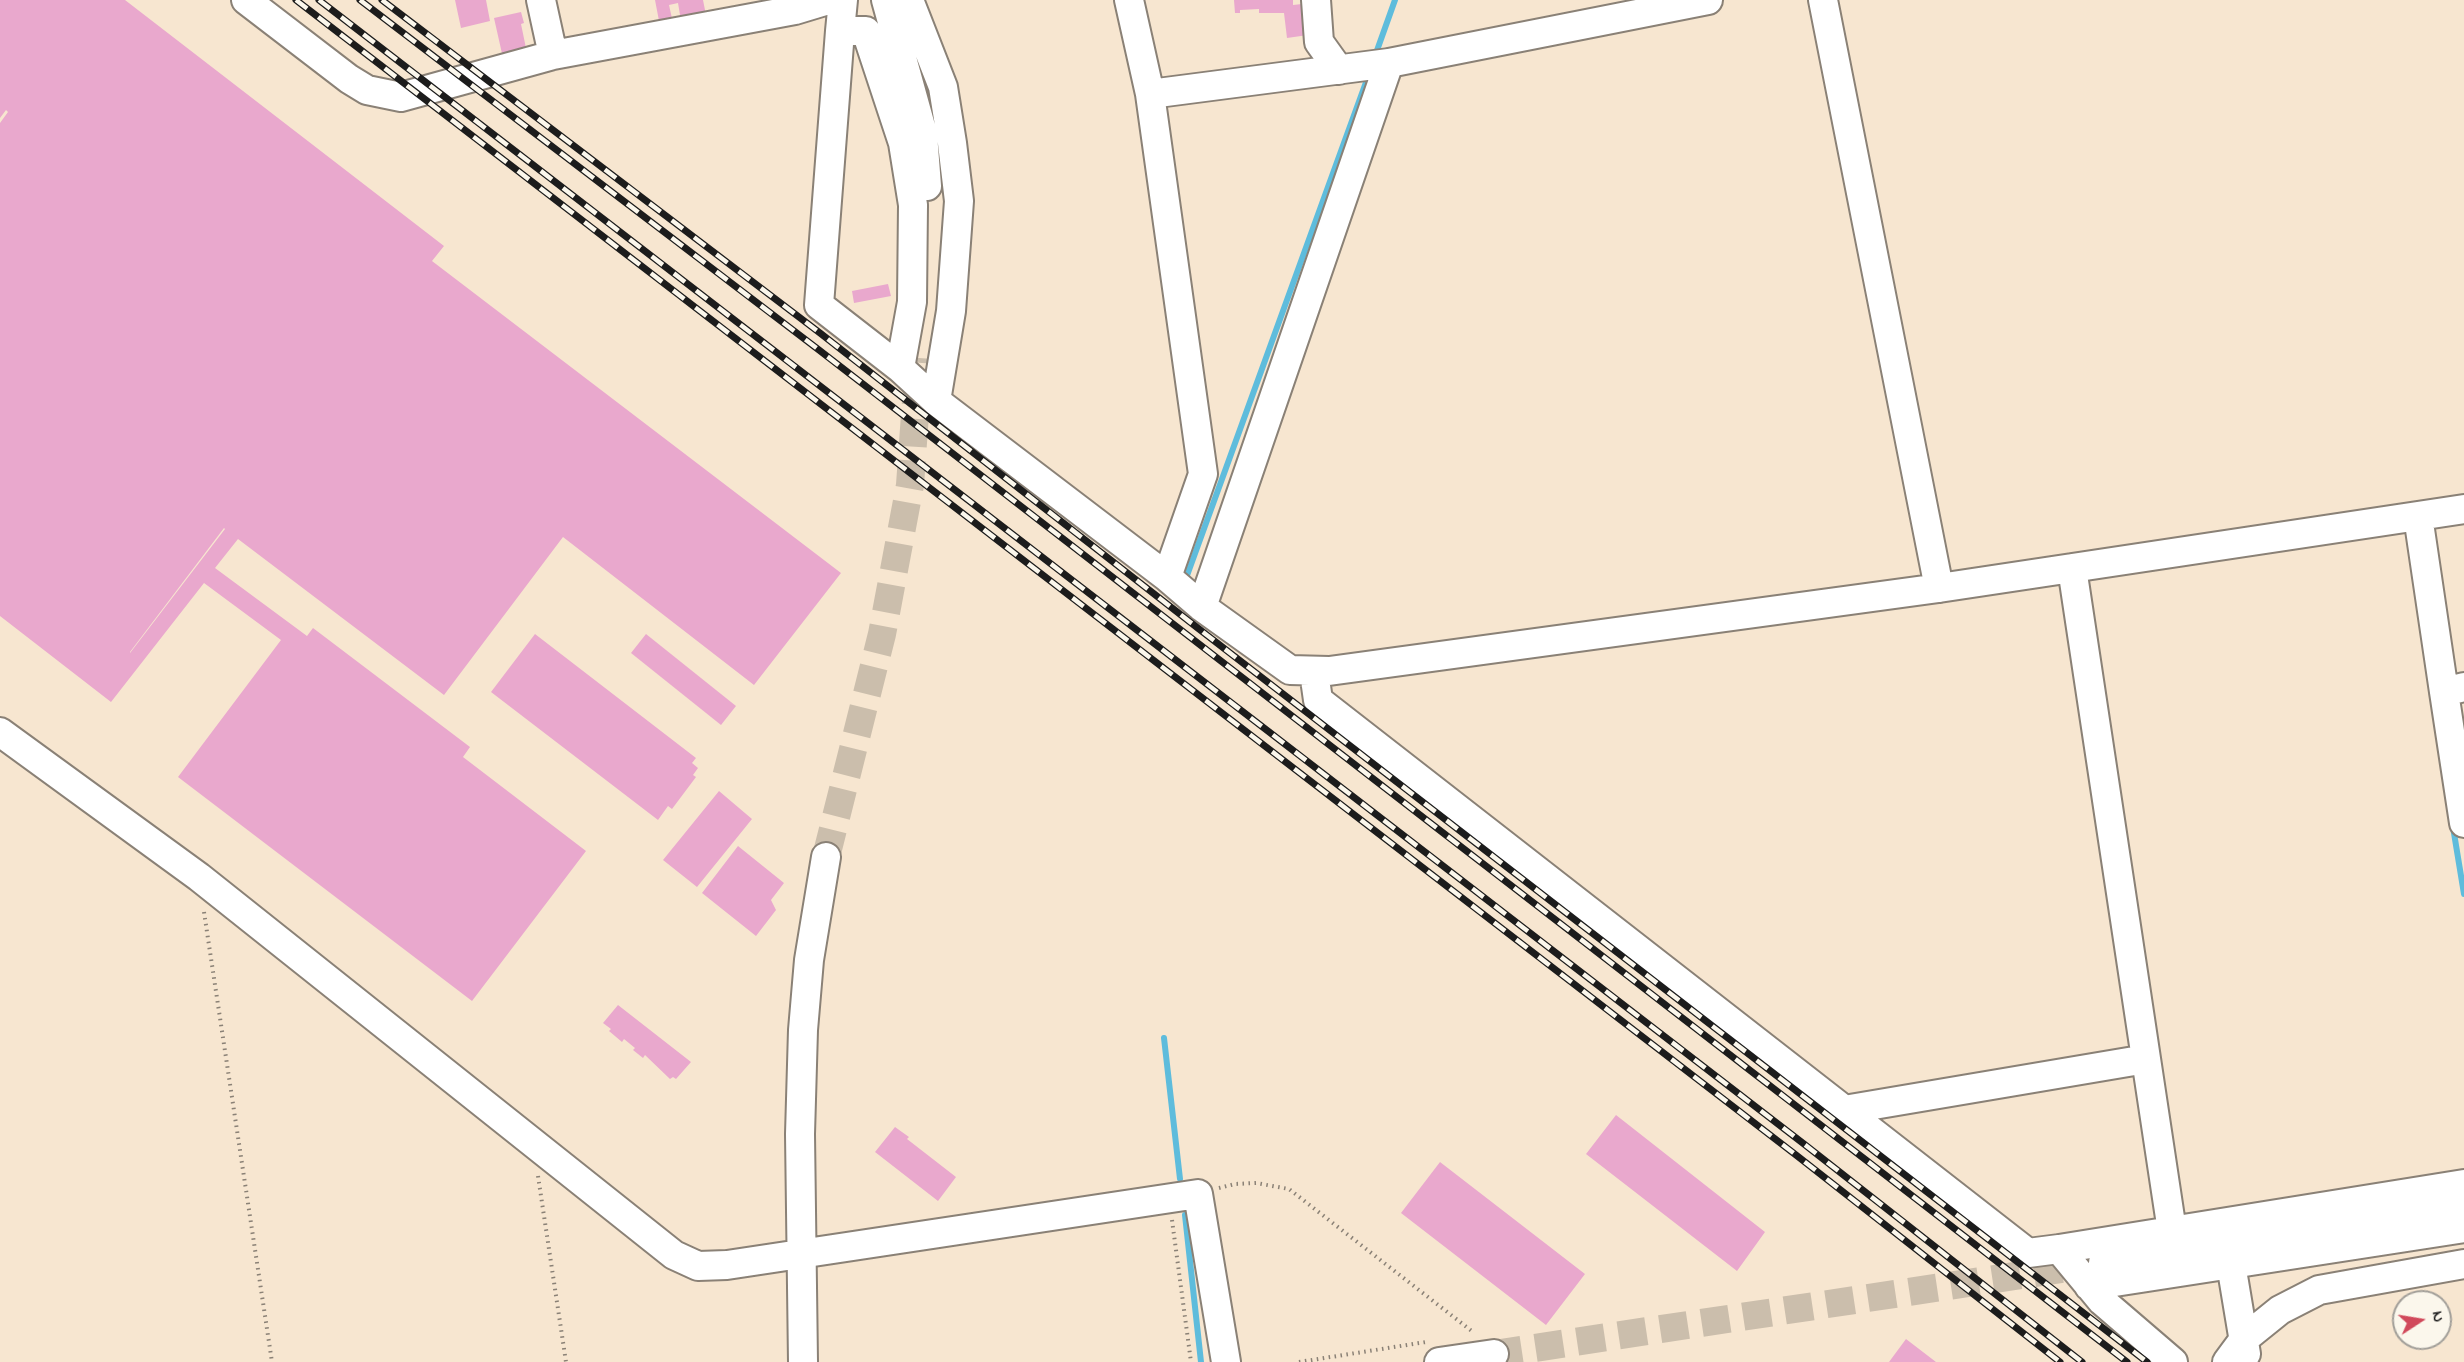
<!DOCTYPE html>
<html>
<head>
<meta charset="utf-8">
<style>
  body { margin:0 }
  #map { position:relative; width:2464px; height:1362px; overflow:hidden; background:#f7e6d0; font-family:"Indie Flower",sans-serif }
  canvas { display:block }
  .north { position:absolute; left:2392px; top:1290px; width:60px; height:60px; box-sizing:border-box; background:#fbf7ec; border:2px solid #a29f99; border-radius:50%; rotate:78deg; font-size:16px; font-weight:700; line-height:24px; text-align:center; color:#1c1c1c }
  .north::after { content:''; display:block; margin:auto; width:21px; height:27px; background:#d1495b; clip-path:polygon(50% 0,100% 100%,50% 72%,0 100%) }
</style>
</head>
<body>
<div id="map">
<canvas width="2464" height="1362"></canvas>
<div class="north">N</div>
</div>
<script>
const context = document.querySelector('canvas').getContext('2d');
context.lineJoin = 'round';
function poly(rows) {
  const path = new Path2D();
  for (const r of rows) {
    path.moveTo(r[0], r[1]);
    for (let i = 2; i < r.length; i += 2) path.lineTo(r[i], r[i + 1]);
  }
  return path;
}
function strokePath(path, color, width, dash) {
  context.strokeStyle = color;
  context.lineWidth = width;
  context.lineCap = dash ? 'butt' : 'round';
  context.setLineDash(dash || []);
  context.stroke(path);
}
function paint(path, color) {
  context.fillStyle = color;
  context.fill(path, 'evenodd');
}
strokePath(poly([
  [1375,56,1395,0],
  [1185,581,1369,74],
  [2453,827,2464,894],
  [1164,1038,1180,1179],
  [1185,1215,1201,1362]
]), '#5ebcdc', 6);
paint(poly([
  [0,0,125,0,444,246,432,261,841,573,754,685,563,537,444,695,238,539,215,568,307,636,313,628,470,747,463,757,586,851,472,1001,178,777,281,640,204,583,111,702,0,616,0,123,8,112,6,110,0,118],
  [224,528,225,529,130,653,130,652],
  [455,0,486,0,490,21,461,28],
  [655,0,703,0,706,15,681,21,678,3,669,5,673,23,660,26],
  [1234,0,1293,0,1293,5,1311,3,1315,34,1287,38,1284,13,1259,13,1259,9,1240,10,1240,13,1235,13],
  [521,12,524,23,521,24,527,53,503,58,494,18],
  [888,284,891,296,854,303,852,291],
  [535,634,696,758,692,763,698,768,693,775,696,777,672,809,668,806,658,820,491,692],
  [646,634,736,706,721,725,631,653],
  [719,791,752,819,697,887,663,860],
  [738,846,784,883,771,900,776,910,756,936,702,893],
  [618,1005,691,1062,676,1079,673,1077,670,1079,645,1055,643,1058,633,1050,635,1048,624,1039,622,1042,609,1031,611,1029,603,1023],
  [1616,1115,1765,1232,1737,1271,1586,1154],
  [895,1127,909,1137,907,1139,956,1177,938,1201,875,1152],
  [1440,1162,1585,1274,1546,1325,1401,1213],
  [1906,1339,1936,1362,1889,1362]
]), '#e9a8cd');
strokePath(poly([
  [826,857,882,634,910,485,919,358],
  [1494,1354,2095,1264]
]), '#cbbeac', 28, [28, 14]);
const minor = poly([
  [246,0,349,79,367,90,401,97,553,55,795,10,828,0],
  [541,0,553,55],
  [886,0,923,134,927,186],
  [909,0,943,87,952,143,959,201,951,311,936,401],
  [1129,0,1150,94,1203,474,1167,577],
  [1316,0,1319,42,1339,70],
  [1823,0,1939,588],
  [840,31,866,31,903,143,913,205,912,302,900,368,819,305,840,31,843,0],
  [1150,94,1389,63],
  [900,368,936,401,1167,577,1202,607,1290,670,1329,671,1939,588,2464,509],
  [2418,516,2444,692],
  [2072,568,2172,1231],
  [1202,607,1389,63,1708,0],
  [1314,672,1318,700,2028,1253,2059,1249],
  [2464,687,2444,692,2464,823],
  [0,732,199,877,674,1255,698,1266,727,1265,1198,1194,1226,1362],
  [1844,1110,2146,1059],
  [2103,1263,2464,1207],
  [2231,1264,2246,1354],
  [2089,1286,2464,1228],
  [803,1362,800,1134,803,1030,809,960,826,857],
  [1439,1362,1494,1354],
  [2173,1362,2102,1301,2059,1249,2464,1184],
  [2227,1362,2244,1339,2280,1310,2319,1290,2464,1264]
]);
strokePath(minor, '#8a8176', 32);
strokePath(poly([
  [204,912,272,1362],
  [538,1176,566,1362],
  [1219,1188,1235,1184,1256,1183,1289,1189,1473,1332],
  [1172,1220,1191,1362],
  [1299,1362,1426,1342]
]), '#8a8176', 4, [1.5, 4.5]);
strokePath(minor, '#fff', 28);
const rail = poly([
  [296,0,1796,1155,2060,1362],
  [319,0,1804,1144,2082,1362],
  [360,0,819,350,2127,1362],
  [382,0,820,333,1199,629,2147,1362]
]);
strokePath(rail, '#1c1c1c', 7);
strokePath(rail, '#fbf7ec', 4.5, [14]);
</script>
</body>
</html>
